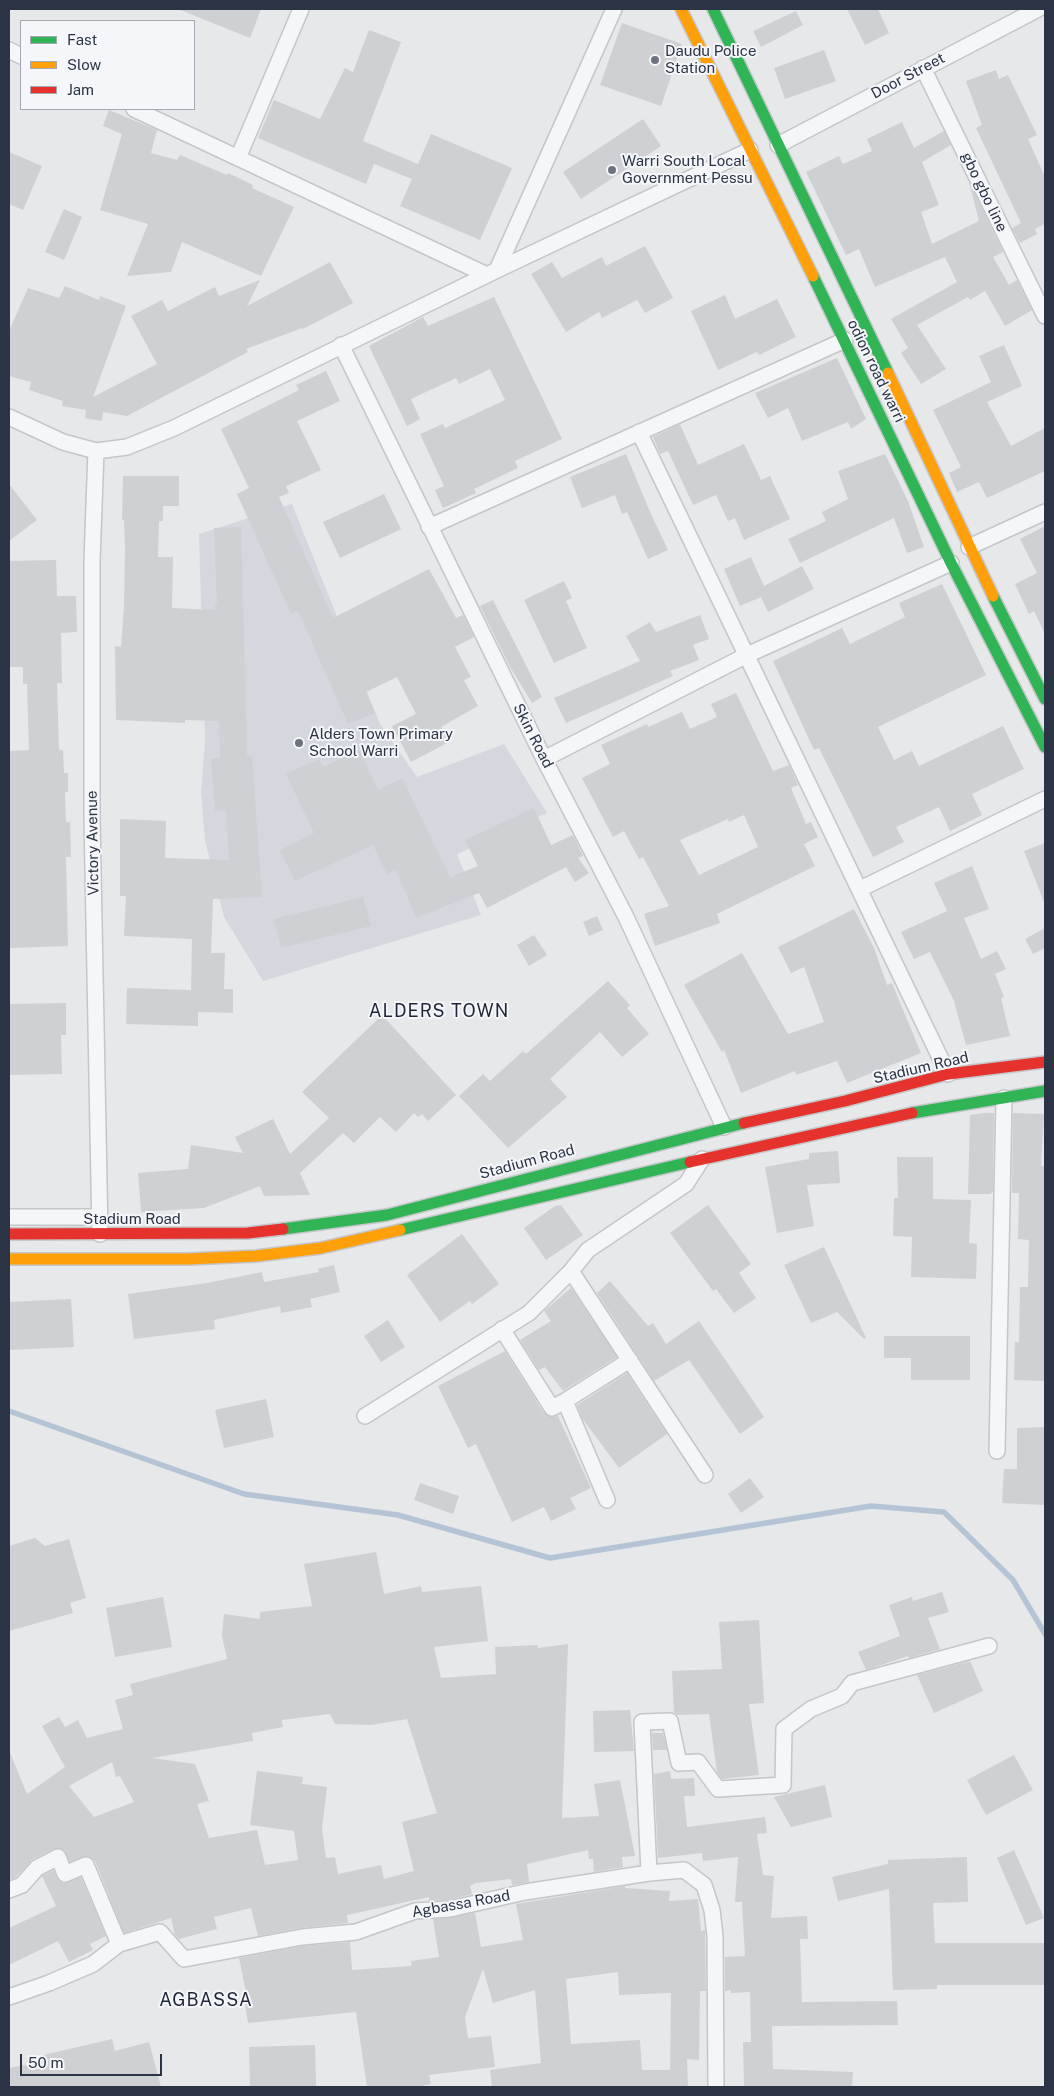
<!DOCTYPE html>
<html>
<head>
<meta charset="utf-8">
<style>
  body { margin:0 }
  #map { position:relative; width:1054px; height:2096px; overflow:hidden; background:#e6e8ea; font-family:"Public Sans",sans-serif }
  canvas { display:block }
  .frame { position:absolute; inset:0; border:10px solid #2b3445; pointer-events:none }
  .legend { position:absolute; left:20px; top:20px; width:175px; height:90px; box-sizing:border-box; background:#f4f6f9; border:1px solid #a4a8b1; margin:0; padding:6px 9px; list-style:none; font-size:15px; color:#2b3445 }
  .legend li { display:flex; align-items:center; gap:10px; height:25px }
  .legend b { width:25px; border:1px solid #a4a8b1 }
  .scale { position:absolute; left:20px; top:2054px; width:142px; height:22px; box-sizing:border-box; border:2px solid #2b3445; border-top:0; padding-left:6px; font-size:15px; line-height:18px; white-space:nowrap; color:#2b3445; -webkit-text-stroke:4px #f4f6f9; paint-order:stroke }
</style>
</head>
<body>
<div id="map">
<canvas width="1054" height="2096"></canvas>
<div class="frame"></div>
<ul class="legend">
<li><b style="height:6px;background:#30b455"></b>Fast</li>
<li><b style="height:6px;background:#ff9f0a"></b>Slow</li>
<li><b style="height:6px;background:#e5322d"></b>Jam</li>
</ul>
<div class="scale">50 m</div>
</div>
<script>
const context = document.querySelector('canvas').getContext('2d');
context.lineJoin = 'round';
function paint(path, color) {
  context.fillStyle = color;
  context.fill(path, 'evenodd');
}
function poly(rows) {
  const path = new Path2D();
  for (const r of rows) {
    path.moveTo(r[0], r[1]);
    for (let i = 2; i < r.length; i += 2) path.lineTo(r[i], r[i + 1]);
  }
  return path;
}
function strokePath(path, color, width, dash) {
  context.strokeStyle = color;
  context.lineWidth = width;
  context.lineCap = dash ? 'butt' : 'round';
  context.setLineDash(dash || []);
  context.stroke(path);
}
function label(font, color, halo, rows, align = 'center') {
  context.font = font + ' "Public Sans",sans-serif';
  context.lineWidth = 4;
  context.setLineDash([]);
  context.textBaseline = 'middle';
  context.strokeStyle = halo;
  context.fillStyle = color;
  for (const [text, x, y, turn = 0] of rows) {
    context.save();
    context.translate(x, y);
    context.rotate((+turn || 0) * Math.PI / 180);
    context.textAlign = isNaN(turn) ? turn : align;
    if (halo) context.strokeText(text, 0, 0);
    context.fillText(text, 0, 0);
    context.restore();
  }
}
paint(poly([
  [292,504,380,724,417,777,504,744,547,813,457,854,481,915,263,981,224,917,205,840,201,792,205,741,199,534]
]), '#d4d7dd');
strokePath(poly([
  [9,1411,244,1494,398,1515,550,1558,871,1506,944,1512,1013,1580,1045,1634]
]), '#b4c4d5', 5.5);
paint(poly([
  [178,9,261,9,250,38],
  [847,9,878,9,889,33,865,45],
  [796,11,803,25,761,47,753,31],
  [622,23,682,44,661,106,600,85],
  [369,30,401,42,363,141,418,164,431,134,512,168,480,240,400,206,412,179,374,164,366,184,258,138,274,100,320,119,345,68,353,72],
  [824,50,836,81,785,99,774,68],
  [996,70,999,79,1008,75,1037,135,1028,139,1045,177,1045,224,1035,229,1037,234,1020,243,1012,228,1021,223,976,128,982,125,966,81],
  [109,110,157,130,151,153,177,160,180,155,227,175,228,173,253,185,252,188,294,207,261,276,182,242,171,272,127,276,148,224,100,210,122,134,103,126],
  [643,119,661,146,581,199,563,172],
  [902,122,914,148,944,131,951,145,922,162,939,205,921,212,932,244,979,221,969,182,1003,252,993,257,1009,285,1017,280,1032,310,1005,326,985,291,970,300,968,297,917,325,946,369,921,384,901,353,908,348,891,319,957,282,945,257,875,287,859,249,846,255,806,172,839,156,843,164,872,151,867,139],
  [9,152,42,166,23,210,9,204],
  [64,209,82,217,64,260,45,252],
  [645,246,673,298,645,313,637,300,602,318,599,312,566,332,531,274,552,262,562,278,602,257,606,266],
  [330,262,353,303,303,329,302,328,246,349,248,352,127,416,103,412,102,421,85,418,86,410,62,406,63,401,29,390,31,382,9,376,9,331,28,288,59,298,65,286,99,300,100,296,126,306,93,397,157,364,131,316,162,300,168,311,215,287,219,296,260,280,247,306],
  [725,295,735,319,777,299,796,337,759,355,757,352,718,370,691,311],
  [494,297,562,439,515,461,518,468,474,489,476,493,443,508,435,490,444,486,420,434,443,424,445,428,505,400,490,369,459,384,456,378,411,399,420,419,407,426,369,346,423,317,428,326],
  [1004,345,1022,386,987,402,1011,446,1045,428,1045,471,987,498,979,482,957,492,949,473,961,467,933,410,991,382,979,356],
  [837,358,866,419,851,429,848,422,802,441,788,408,768,418,755,393],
  [326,371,340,401,297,421,321,470,286,486,289,493,279,497,333,618,429,569,456,618,463,615,474,637,455,647,471,677,464,680,478,706,441,727,449,742,411,762,392,726,416,714,397,677,366,692,375,713,348,724,298,611,291,614,237,494,249,488,221,429,299,390,296,385],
  [680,424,698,465,744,444,761,480,770,476,790,519,744,540,735,518,728,521,716,495,693,505,668,451,660,454,653,437],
  [626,454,650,512,668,550,648,559,627,512,622,514,615,495,582,508,570,477],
  [885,454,908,501,924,547,907,553,894,518,800,563,788,539,826,521,822,512,848,499,838,471],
  [123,476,179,476,179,506,163,506,163,521,159,521,158,557,173,557,172,608,215,610,215,605,217,605,214,528,241,527,247,756,252,756,262,897,213,899,211,953,225,953,224,989,233,989,233,1013,198,1012,198,1026,126,1024,127,988,191,990,192,939,124,936,126,896,120,896,120,819,166,821,165,858,229,860,226,810,215,811,211,759,220,758,219,721,185,720,185,723,116,720,115,646,121,647,124,607,125,549,124,520,122,520],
  [9,484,37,520,9,541],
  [384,494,401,529,340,558,323,522],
  [1045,526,1045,634,1034,611,1029,614,1015,584,1037,573,1020,539],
  [751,557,764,586,802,566,814,589,768,612,761,597,740,606,724,569],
  [56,560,57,596,76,596,77,632,61,633,62,683,57,683,59,750,63,750,64,773,68,773,68,792,65,792,66,822,70,822,71,857,66,857,68,946,9,948,10,751,29,750,27,684,23,684,23,667,9,667,9,561],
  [564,581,572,598,566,601,587,648,554,663,524,600],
  [942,584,986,675,878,727,894,760,912,751,919,766,1003,726,1024,769,972,794,982,815,950,831,939,807,896,827,904,842,873,857,819,748,814,750,773,661,842,628,850,644,905,617,899,603],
  [493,600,542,697,532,703,510,667,480,606],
  [700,615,709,639,693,645,699,660,670,671,673,676,566,723,554,698,640,661,626,636,650,622,656,632],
  [736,693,773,771,789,765,798,785,791,788,806,824,811,822,818,837,804,844,815,866,717,914,720,923,655,946,644,914,669,906,643,857,639,859,624,831,613,837,582,778,610,764,601,745,647,724,648,727,682,712,690,729,717,717,711,704],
  [744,815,758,847,699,875,680,840,728,819,729,822],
  [359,750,378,790,402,778,450,877,478,866,465,840,534,808,551,845,573,835,583,856,578,858,589,873,575,882,566,867,487,908,479,893,416,918,396,870,387,874,373,845,295,881,280,850,314,833,286,774,319,759,323,767],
  [1045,843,1045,902,1044,902,1024,851],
  [972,866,989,909,964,918,981,959,997,951,1006,969,995,974,1004,997,1001,998,1010,1036,966,1045,954,1001,930,952,914,959,901,932,947,911,934,883],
  [363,897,371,926,281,948,274,919],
  [854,909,874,948,887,985,892,983,921,1053,847,1083,837,1061,796,1075,795,1071,741,1093,724,1050,722,1052,684,985,742,953,788,1034,824,1022,804,967,791,973,778,947],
  [597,916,603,930,589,936,583,922],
  [1045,928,1045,948,1033,954,1025,939],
  [534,935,547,955,529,966,517,945],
  [608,981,630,1005,627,1008,649,1034,622,1057,600,1032,550,1079,567,1097,508,1148,459,1096,483,1074,490,1081,523,1051,526,1054],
  [66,1003,66,1035,61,1035,62,1074,9,1075,9,1004],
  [382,1015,456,1095,428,1121,422,1114,418,1117,414,1113,396,1132,380,1117,354,1143,343,1133,300,1173,310,1195,264,1196,260,1186,204,1208,141,1212,138,1173,188,1169,191,1145,243,1153,235,1137,273,1119,290,1154,329,1118,302,1092],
  [984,1113,994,1113,993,1192,990,1194,968,1194,970,1115],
  [1015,1113,1044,1114,1041,1166,1045,1166,1045,1381,1014,1380,1015,1342,1019,1342,1020,1287,1028,1287,1029,1240,1018,1239,1019,1193,1012,1193,1013,1114],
  [838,1151,840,1183,807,1185,814,1226,777,1233,765,1167,809,1159,809,1153],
  [897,1157,933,1157,933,1199,971,1200,969,1243,977,1244,976,1279,911,1277,912,1237,893,1236,894,1198,898,1198],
  [561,1205,583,1235,546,1260,524,1228,555,1206],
  [708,1205,751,1264,739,1273,756,1298,734,1313,716,1289,713,1291,670,1233],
  [462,1234,499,1284,472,1304,470,1301,440,1322,407,1275],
  [824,1247,866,1338,864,1339,837,1312,811,1323,784,1265],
  [334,1265,340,1292,310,1299,312,1307,281,1313,280,1306,214,1320,215,1329,134,1339,128,1294,207,1283,262,1272,264,1282,319,1272,318,1269],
  [610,1281,648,1326,653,1323,666,1344,699,1321,764,1417,740,1434,689,1360,654,1381,597,1293],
  [571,1288,617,1357,563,1391,545,1367,539,1370,520,1340,551,1321,544,1311],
  [71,1299,74,1347,9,1350,9,1302],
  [388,1320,405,1347,381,1362,364,1336],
  [884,1336,970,1336,970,1380,911,1380,911,1358,884,1358],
  [505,1351,544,1413,551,1417,558,1416,591,1488,570,1498,576,1509,551,1521,544,1507,512,1522,476,1444,468,1448,438,1386],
  [627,1373,667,1434,619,1468,582,1418,577,1405],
  [266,1399,274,1437,224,1448,215,1410],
  [1045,1427,1045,1505,1002,1503,1004,1469,1017,1469,1017,1428],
  [750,1478,764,1497,741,1513,728,1494],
  [420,1483,459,1496,453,1514,414,1500],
  [35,1538,45,1546,69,1539,86,1598,70,1603,73,1613,9,1631,9,1546],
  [376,1552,384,1594,421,1586,422,1592,481,1586,488,1641,434,1647,441,1678,496,1674,495,1647,538,1645,538,1648,568,1644,562,1818,599,1816,594,1784,620,1780,635,1856,622,1857,623,1867,594,1872,593,1859,589,1859,588,1850,527,1864,529,1882,512,1885,511,1879,476,1883,470,1886,472,1894,449,1900,429,1901,429,1897,347,1915,348,1923,301,1928,258,1936,251,1908,214,1917,217,1929,179,1939,175,1935,171,1918,124,1933,95,1861,88,1856,70,1862,64,1850,54,1849,32,1860,16,1877,9,1880,9,1750,27,1794,65,1767,42,1726,59,1717,65,1727,78,1720,87,1738,123,1729,115,1700,133,1695,130,1684,227,1659,222,1636,224,1614,260,1619,260,1612,312,1606,304,1564],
  [330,1714,335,1724,371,1725,407,1719,437,1813,402,1822,414,1871,384,1879,381,1865,338,1874,335,1857,326,1858,322,1829,327,1787,302,1784,303,1777,257,1771,250,1825,294,1831,298,1860,265,1865,257,1830,209,1838,197,1804,209,1801,195,1764,152,1758,253,1741,252,1733,283,1727,282,1720],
  [112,1762,116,1777,120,1776,134,1802,94,1817,69,1786],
  [942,1592,949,1612,928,1618,940,1649,909,1658,908,1656,866,1670,858,1652,900,1636,889,1605,912,1597,913,1601],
  [163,1597,172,1647,115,1657,106,1608],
  [759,1620,764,1703,749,1704,759,1775,722,1779,717,1772,709,1714,677,1715,674,1712,672,1671,722,1669,719,1622],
  [970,1661,983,1691,934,1713,917,1675],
  [630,1710,634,1751,594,1752,593,1711],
  [652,1733,663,1733,667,1750,653,1750],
  [1014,1755,1033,1790,986,1815,967,1780],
  [670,1771,671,1779,694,1778,695,1796,684,1796,687,1827,765,1817,767,1833,757,1834,763,1875,774,1876,771,1918,807,1916,808,1939,800,1939,802,2002,897,2001,898,2025,772,2026,773,2069,853,2072,852,2087,744,2087,743,2042,751,2042,750,1992,731,1993,731,1990,725,1991,725,1957,745,1956,742,1902,735,1902,738,1857,703,1861,702,1853,658,1858,654,1774],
  [825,1785,832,1817,791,1827,774,1797],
  [1014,1850,1044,1918,1026,1925,997,1858],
  [967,1857,968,1902,933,1903,935,1943,1045,1943,1045,1985,937,1985,937,1989,893,1990,889,1889,838,1901,832,1877,888,1864,888,1860],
  [53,1870,59,1881,63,1883,81,1877,106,1936,90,1944,93,1950,69,1962,58,1941,9,1965,9,1928,56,1906,42,1876],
  [625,1886,625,1888,670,1891,669,1901,698,1899,701,1931,705,1930,706,1991,700,1991,699,2060,687,2059,688,2087,492,2087,490,2070,541,2063,535,1990,493,2003,483,1969,465,2017,468,2038,491,2036,495,2067,429,2075,431,2084,416,2087,367,2087,356,2012,248,2023,244,1997,247,1997,239,1958,303,1946,350,1942,352,1970,412,1966,411,1961,439,1957,433,1919,475,1913,481,1947,523,1940,516,1904],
  [618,1972,619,1995,671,1993,670,2070,642,2070,640,2040,571,2044,566,1979],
  [112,2039,115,2051,149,2042,161,2087,9,2087,9,2068,32,2063,31,2058],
  [315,2045,316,2087,250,2087,249,2047]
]), '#ced0d3');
const street = poly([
  [9,50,21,56],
  [923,68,1045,316],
  [134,109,487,275],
  [778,145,1038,9],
  [238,158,301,9],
  [497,270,614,9],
  [341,345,544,759,626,917,724,1127],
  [9,417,63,442,96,451,127,447,174,428,497,270,750,150],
  [639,432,948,1074],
  [96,451,92,561,92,817,100,1234],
  [429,527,845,340],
  [969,547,1045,512],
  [544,759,747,655,951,563],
  [860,889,1045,799],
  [9,1217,100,1217],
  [571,1271,705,1475],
  [502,1329,552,1408,565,1401,607,1500],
  [565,1401,630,1360],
  [365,1416,529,1313,571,1271,588,1250,686,1184,702,1159],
  [997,1451,1004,1098],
  [649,1873,642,1722,670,1721,679,1763,698,1762,718,1789,783,1785,784,1729,811,1709,842,1696,852,1683,989,1646],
  [9,1890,22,1885,37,1868,58,1857,65,1874,86,1865,119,1944],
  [9,1997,49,1983,93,1964,119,1944,160,1932,184,1959,302,1937,356,1932,415,1911,450,1909,525,1892,649,1873,684,1870,704,1885,712,1910,715,1936,716,2087]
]);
const fast = poly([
  [713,9,888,373],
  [813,276,951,563,1045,747],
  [993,596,1045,699],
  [912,1113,1045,1091],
  [283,1229,387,1215,744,1123],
  [400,1230,690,1162]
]);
const slow = poly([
  [681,9,813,276],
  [888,373,993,596],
  [9,1259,188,1259,256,1256,321,1248,400,1230]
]);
const jam = poly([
  [744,1123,845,1101,948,1074,1045,1062],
  [690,1162,912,1113],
  [9,1234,248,1233,283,1229]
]);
strokePath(street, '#c4c6c8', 18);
strokePath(fast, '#c4c6c8', 14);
strokePath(slow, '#c4c6c8', 14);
strokePath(jam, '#c4c6c8', 14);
strokePath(street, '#f5f6f7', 15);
strokePath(fast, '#30b455', 11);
strokePath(slow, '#ff9f0a', 11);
strokePath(jam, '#e5322d', 11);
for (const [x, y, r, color] of [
  [655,60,5,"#6c737f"],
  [612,170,5,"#6c737f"],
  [299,743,5,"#6c737f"]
]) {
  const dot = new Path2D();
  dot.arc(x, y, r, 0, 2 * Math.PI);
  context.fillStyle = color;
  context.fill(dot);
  strokePath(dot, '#f4f6f9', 2);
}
label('15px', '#2b3445', '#f4f6f9', [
  ["Daudu Police",665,51],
  ["Station",665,68],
  ["Warri South Local",622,161],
  ["Government Pessu",622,178],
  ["Alders Town Primary",309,734],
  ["School Warri",309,751]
], 'left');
label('15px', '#2b3445', '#f4f6f9', [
  ["Door Street",908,76,-28],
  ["gbo gbo line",984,192,64],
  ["odion road warri",876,371,64],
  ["Skin Road",533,736,63],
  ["Victory Avenue",93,843,-91],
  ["Stadium Road",921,1068,-13],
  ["Stadium Road",527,1162,-15],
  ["Stadium Road",132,1219],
  ["Agbassa Road",461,1904,-10]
]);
context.letterSpacing = '1px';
label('18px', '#1d2536', '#f4f6f9', [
  ["ALDERS TOWN",439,1011],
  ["AGBASSA",206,2000]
]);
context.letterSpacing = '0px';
</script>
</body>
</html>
